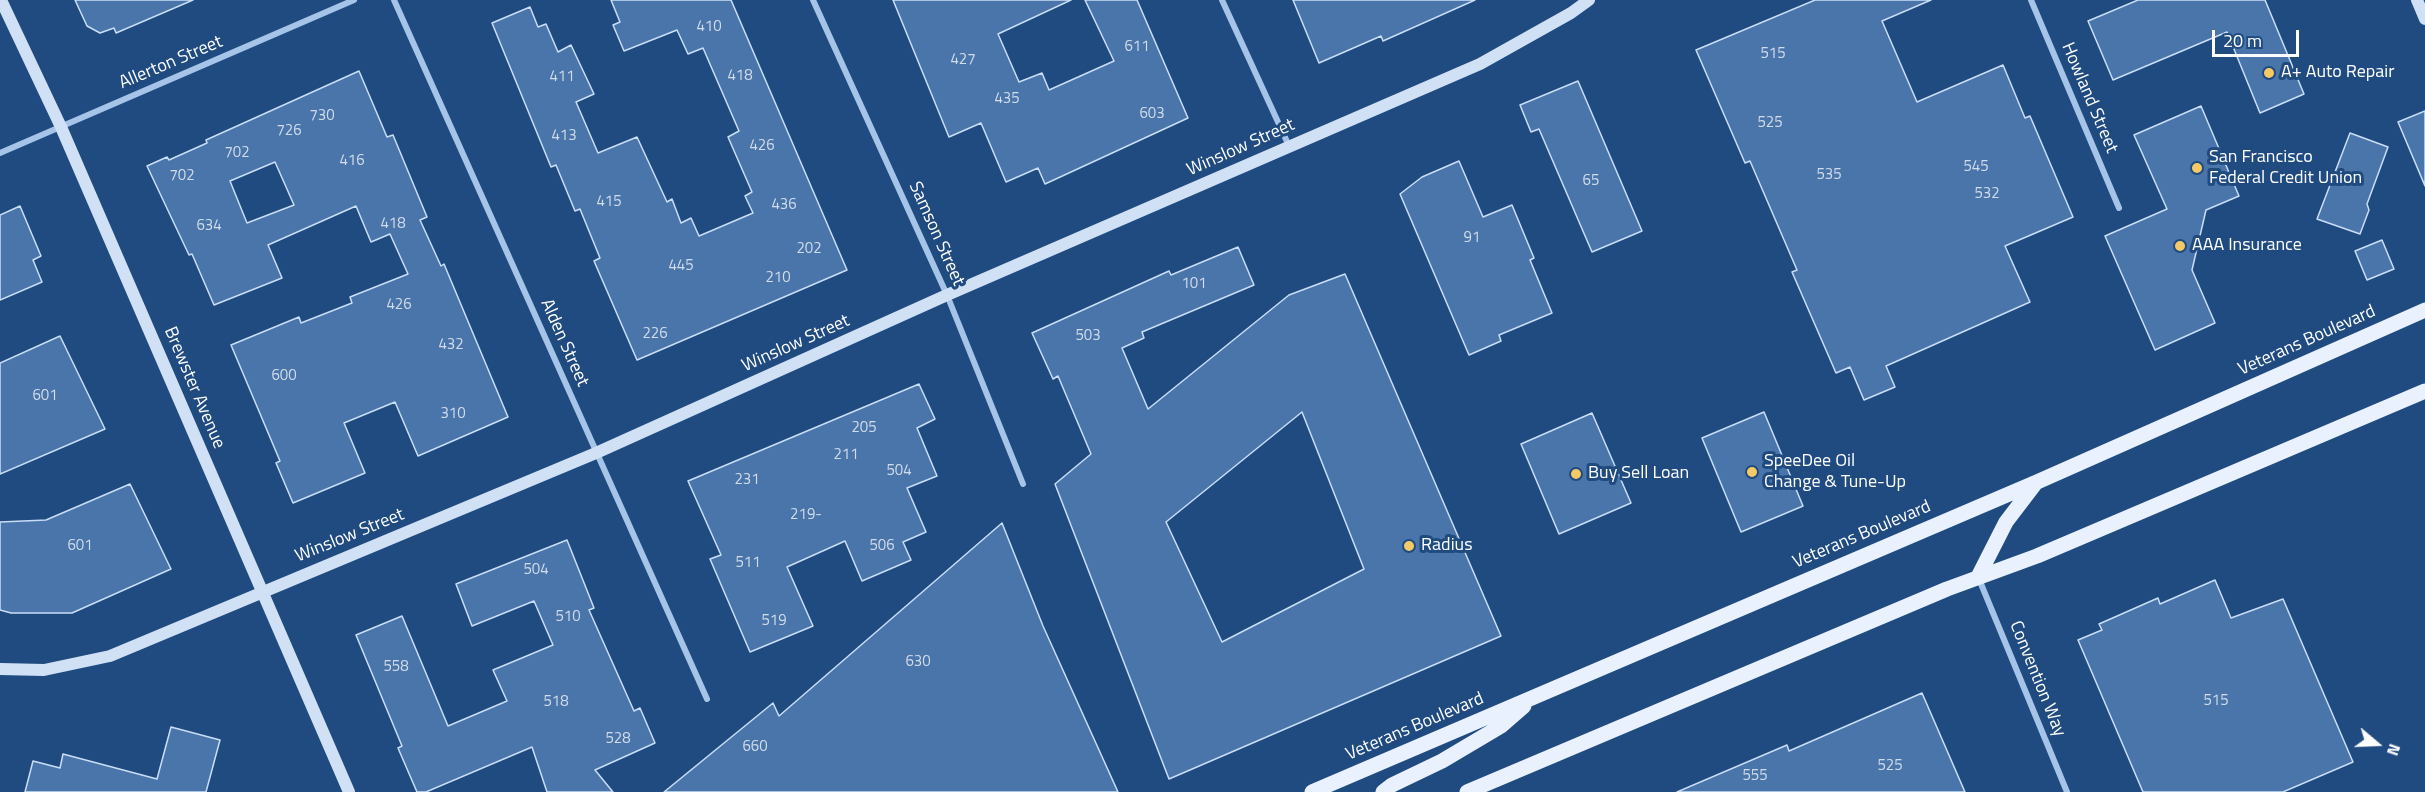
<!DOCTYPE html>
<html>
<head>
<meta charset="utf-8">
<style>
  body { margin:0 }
  #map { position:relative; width:2425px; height:792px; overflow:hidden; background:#204b80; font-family:"Titillium Web",sans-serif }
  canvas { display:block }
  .north { position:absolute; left:2347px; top:714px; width:60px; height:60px; -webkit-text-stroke:4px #204b80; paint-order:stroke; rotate:109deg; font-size:16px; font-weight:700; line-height:24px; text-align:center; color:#fff }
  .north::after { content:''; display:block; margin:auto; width:21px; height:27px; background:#fff; clip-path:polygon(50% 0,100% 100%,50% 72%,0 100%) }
  .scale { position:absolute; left:2212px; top:30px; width:87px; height:27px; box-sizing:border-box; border:3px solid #fff; border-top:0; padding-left:8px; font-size:18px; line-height:21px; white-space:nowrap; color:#fff; -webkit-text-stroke:4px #204b80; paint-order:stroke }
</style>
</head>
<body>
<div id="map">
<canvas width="2425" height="792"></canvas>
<div class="north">N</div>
<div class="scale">20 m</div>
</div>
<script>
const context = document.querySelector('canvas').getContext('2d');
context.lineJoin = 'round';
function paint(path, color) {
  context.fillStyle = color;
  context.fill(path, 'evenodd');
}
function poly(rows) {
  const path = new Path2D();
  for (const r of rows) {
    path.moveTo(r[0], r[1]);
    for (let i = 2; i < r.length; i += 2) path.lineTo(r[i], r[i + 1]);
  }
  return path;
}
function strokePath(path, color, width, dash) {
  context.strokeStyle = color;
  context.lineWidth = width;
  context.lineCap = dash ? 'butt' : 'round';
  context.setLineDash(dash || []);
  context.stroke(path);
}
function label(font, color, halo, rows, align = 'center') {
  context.font = font + ' "Titillium Web",sans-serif';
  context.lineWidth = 6;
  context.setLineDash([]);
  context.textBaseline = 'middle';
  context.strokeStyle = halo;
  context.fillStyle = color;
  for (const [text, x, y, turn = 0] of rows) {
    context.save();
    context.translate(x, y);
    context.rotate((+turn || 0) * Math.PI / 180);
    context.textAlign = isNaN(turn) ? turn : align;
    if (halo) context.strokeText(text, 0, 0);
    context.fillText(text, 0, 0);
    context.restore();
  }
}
const building = poly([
  [75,0,193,0,116,33,114,28,100,33,87,26,75,0],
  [611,0,731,0,847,270,637,360,594,261,600,258,580,209,575,211,556,165,551,167,492,23,530,7,538,27,546,24,558,52,571,45,594,94,576,102,598,153,637,137,667,202,672,199,681,223,691,218,699,236,753,213,745,196,752,192,728,137,739,131,703,48,688,54,677,30,624,51,613,25,620,22,611,0],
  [893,0,1071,0,998,34,1019,82,1042,73,1049,90,1114,61,1085,0,1137,0,1188,118,1045,184,1038,168,1006,182,981,123,949,137,893,0],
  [1293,0,1475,0,1383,41,1381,36,1319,63,1293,0],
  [1815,0,1931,0,1882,21,1917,102,2003,65,2025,118,2030,116,2073,217,2005,246,2030,302,1886,366,1895,387,1864,400,1850,367,1836,373,1792,272,1797,270,1750,161,1745,163,1696,50,1815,0],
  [2138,0,2265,0,2304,94,2260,113,2227,32,2113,80,2088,21,2138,0],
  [359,71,387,137,393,135,427,217,420,220,441,266,444,264,508,417,418,456,395,402,344,423,365,473,293,503,276,463,280,461,231,345,299,317,301,323,352,303,350,297,408,274,390,234,371,242,356,206,268,245,282,278,214,305,192,254,189,255,147,166,167,157,169,160,207,143,206,140,359,71],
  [275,162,294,205,247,223,230,181,275,162],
  [1578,81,1642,231,1592,252,1539,129,1531,132,1520,105,1578,81],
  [2201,106,2239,196,2206,210,2192,270,2215,323,2155,350,2105,236,2167,209,2134,135,2201,106],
  [2425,111,2425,186,2398,122,2425,111],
  [2350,133,2388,147,2367,204,2369,210,2360,234,2317,219,2350,133],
  [1459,161,1483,217,1512,205,1534,258,1530,260,1552,313,1499,335,1501,341,1469,355,1400,194,1422,177,1459,161],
  [20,206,41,256,33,260,42,282,0,300,0,215,20,206],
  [2382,240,2394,269,2367,280,2355,251,2382,240],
  [1238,247,1254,285,1142,332,1144,338,1122,348,1148,409,1289,295,1345,274,1501,636,1169,779,1055,484,1091,454,1058,376,1053,379,1032,333,1169,271,1171,275,1238,247],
  [1302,412,1364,569,1222,642,1166,522,1302,412],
  [60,336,105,429,0,474,0,363,60,336],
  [919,384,935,419,917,428,937,476,907,488,926,532,903,542,911,560,862,581,845,541,787,567,813,626,750,652,710,559,721,555,688,481,919,384],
  [1764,412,1803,506,1741,532,1702,438,1764,412],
  [1592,413,1631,503,1559,534,1521,444,1592,413],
  [130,484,171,569,72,613,11,613,0,610,0,522,46,520,130,484],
  [1002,523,1043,626,1118,792,664,792,773,703,779,716,1002,523],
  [567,540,594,608,589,610,634,711,640,708,655,743,595,770,613,792,547,792,532,747,426,792,417,792,398,748,402,746,356,635,402,616,448,726,507,701,493,670,553,645,534,601,472,626,456,584,567,540],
  [2215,580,2231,618,2283,599,2353,762,2283,792,2143,792,2078,640,2102,630,2099,624,2158,598,2160,604,2215,580],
  [1922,693,1965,792,1677,792,1787,745,1789,751,1922,693],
  [171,727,220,740,206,792,25,792,33,761,60,768,63,754,157,779,171,727]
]);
paint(building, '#4975aa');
strokePath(building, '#cadef6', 1.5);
strokePath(poly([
  [394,0,707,699],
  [813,0,947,295,1023,484],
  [1222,0,1289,146],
  [2031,0,2119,208],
  [0,153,354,0],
  [1979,579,2067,792]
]), '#a6c4e8', 6);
strokePath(poly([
  [1,0,61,127,349,792],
  [2417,0,2425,19],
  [0,669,44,670,110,656,596,453,947,295,1480,64,1571,13,1589,0]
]), '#d0e1f6', 12);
strokePath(poly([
  [1978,577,2006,522,2035,484],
  [1312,792,2037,482,2425,310],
  [1383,792,1392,785,1442,761,1501,726,1524,706],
  [1467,792,1947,589,2037,556,2425,391]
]), '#e8f1fd', 15);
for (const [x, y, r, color] of [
  [2269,73,6,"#f5ca66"],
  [2197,168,6,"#f5ca66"],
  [2180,246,6,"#f5ca66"],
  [1752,472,6,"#f5ca66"],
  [1576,474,6,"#f5ca66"],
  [1409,546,6,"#f5ca66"]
]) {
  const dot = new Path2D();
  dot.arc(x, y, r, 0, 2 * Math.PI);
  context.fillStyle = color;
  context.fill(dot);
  strokePath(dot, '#204b80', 2);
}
label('15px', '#d2dcea', null, [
  ["410",709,27],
  ["611",1137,47],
  ["515",1773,54],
  ["427",963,60],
  ["418",740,76],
  ["411",562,77],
  ["435",1007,99],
  ["603",1152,114],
  ["730",322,116],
  ["525",1770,123],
  ["726",289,131],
  ["413",564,136],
  ["426",762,146],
  ["702",237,153],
  ["416",352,161],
  ["545",1976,167],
  ["535",1829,175],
  ["702",182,176],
  ["65",1591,181],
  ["532",1987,194],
  ["415",609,202],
  ["436",784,205],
  ["418",393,224],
  ["634",209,226],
  ["91",1472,238],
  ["202",809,249],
  ["445",681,266],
  ["210",778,278],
  ["101",1194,284],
  ["426",399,305],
  ["226",655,334],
  ["503",1088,336],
  ["432",451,345],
  ["600",284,376],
  ["601",45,396],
  ["310",453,414],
  ["205",864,428],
  ["211",846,455],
  ["504",899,471],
  ["231",747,480],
  ["219-",806,515],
  ["601",80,546],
  ["506",882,546],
  ["511",748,563],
  ["504",536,570],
  ["510",568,617],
  ["519",774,621],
  ["630",918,662],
  ["558",396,667],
  ["515",2216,701],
  ["518",556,702],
  ["528",618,739],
  ["660",755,747],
  ["525",1890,766],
  ["555",1755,776]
]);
label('18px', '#fff', '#204b80', [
  ["Allerton Street",171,63,-23],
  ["Howland Street",2089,98,67],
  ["Winslow Street",1241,148,-24],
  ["Samson Street",936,234,66],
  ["Veterans Boulevard",2307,341,-24],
  ["Alden Street",564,343,66],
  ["Winslow Street",796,344,-24],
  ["Brewster Avenue",194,388,67],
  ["Veterans Boulevard",1862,535,-23],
  ["Winslow Street",350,536,-22],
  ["Convention Way",2037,679,68],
  ["Veterans Boulevard",1415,727,-23]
]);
label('18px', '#fff', '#204b80', [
  ["A+ Auto Repair",2281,73],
  ["San Francisco",2209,158],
  ["Federal Credit Union",2209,179],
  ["AAA Insurance",2192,246],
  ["SpeeDee Oil",1764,462],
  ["Change & Tune-Up",1764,483],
  ["Buy Sell Loan",1588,474],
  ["Radius",1421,546]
], 'left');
</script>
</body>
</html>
